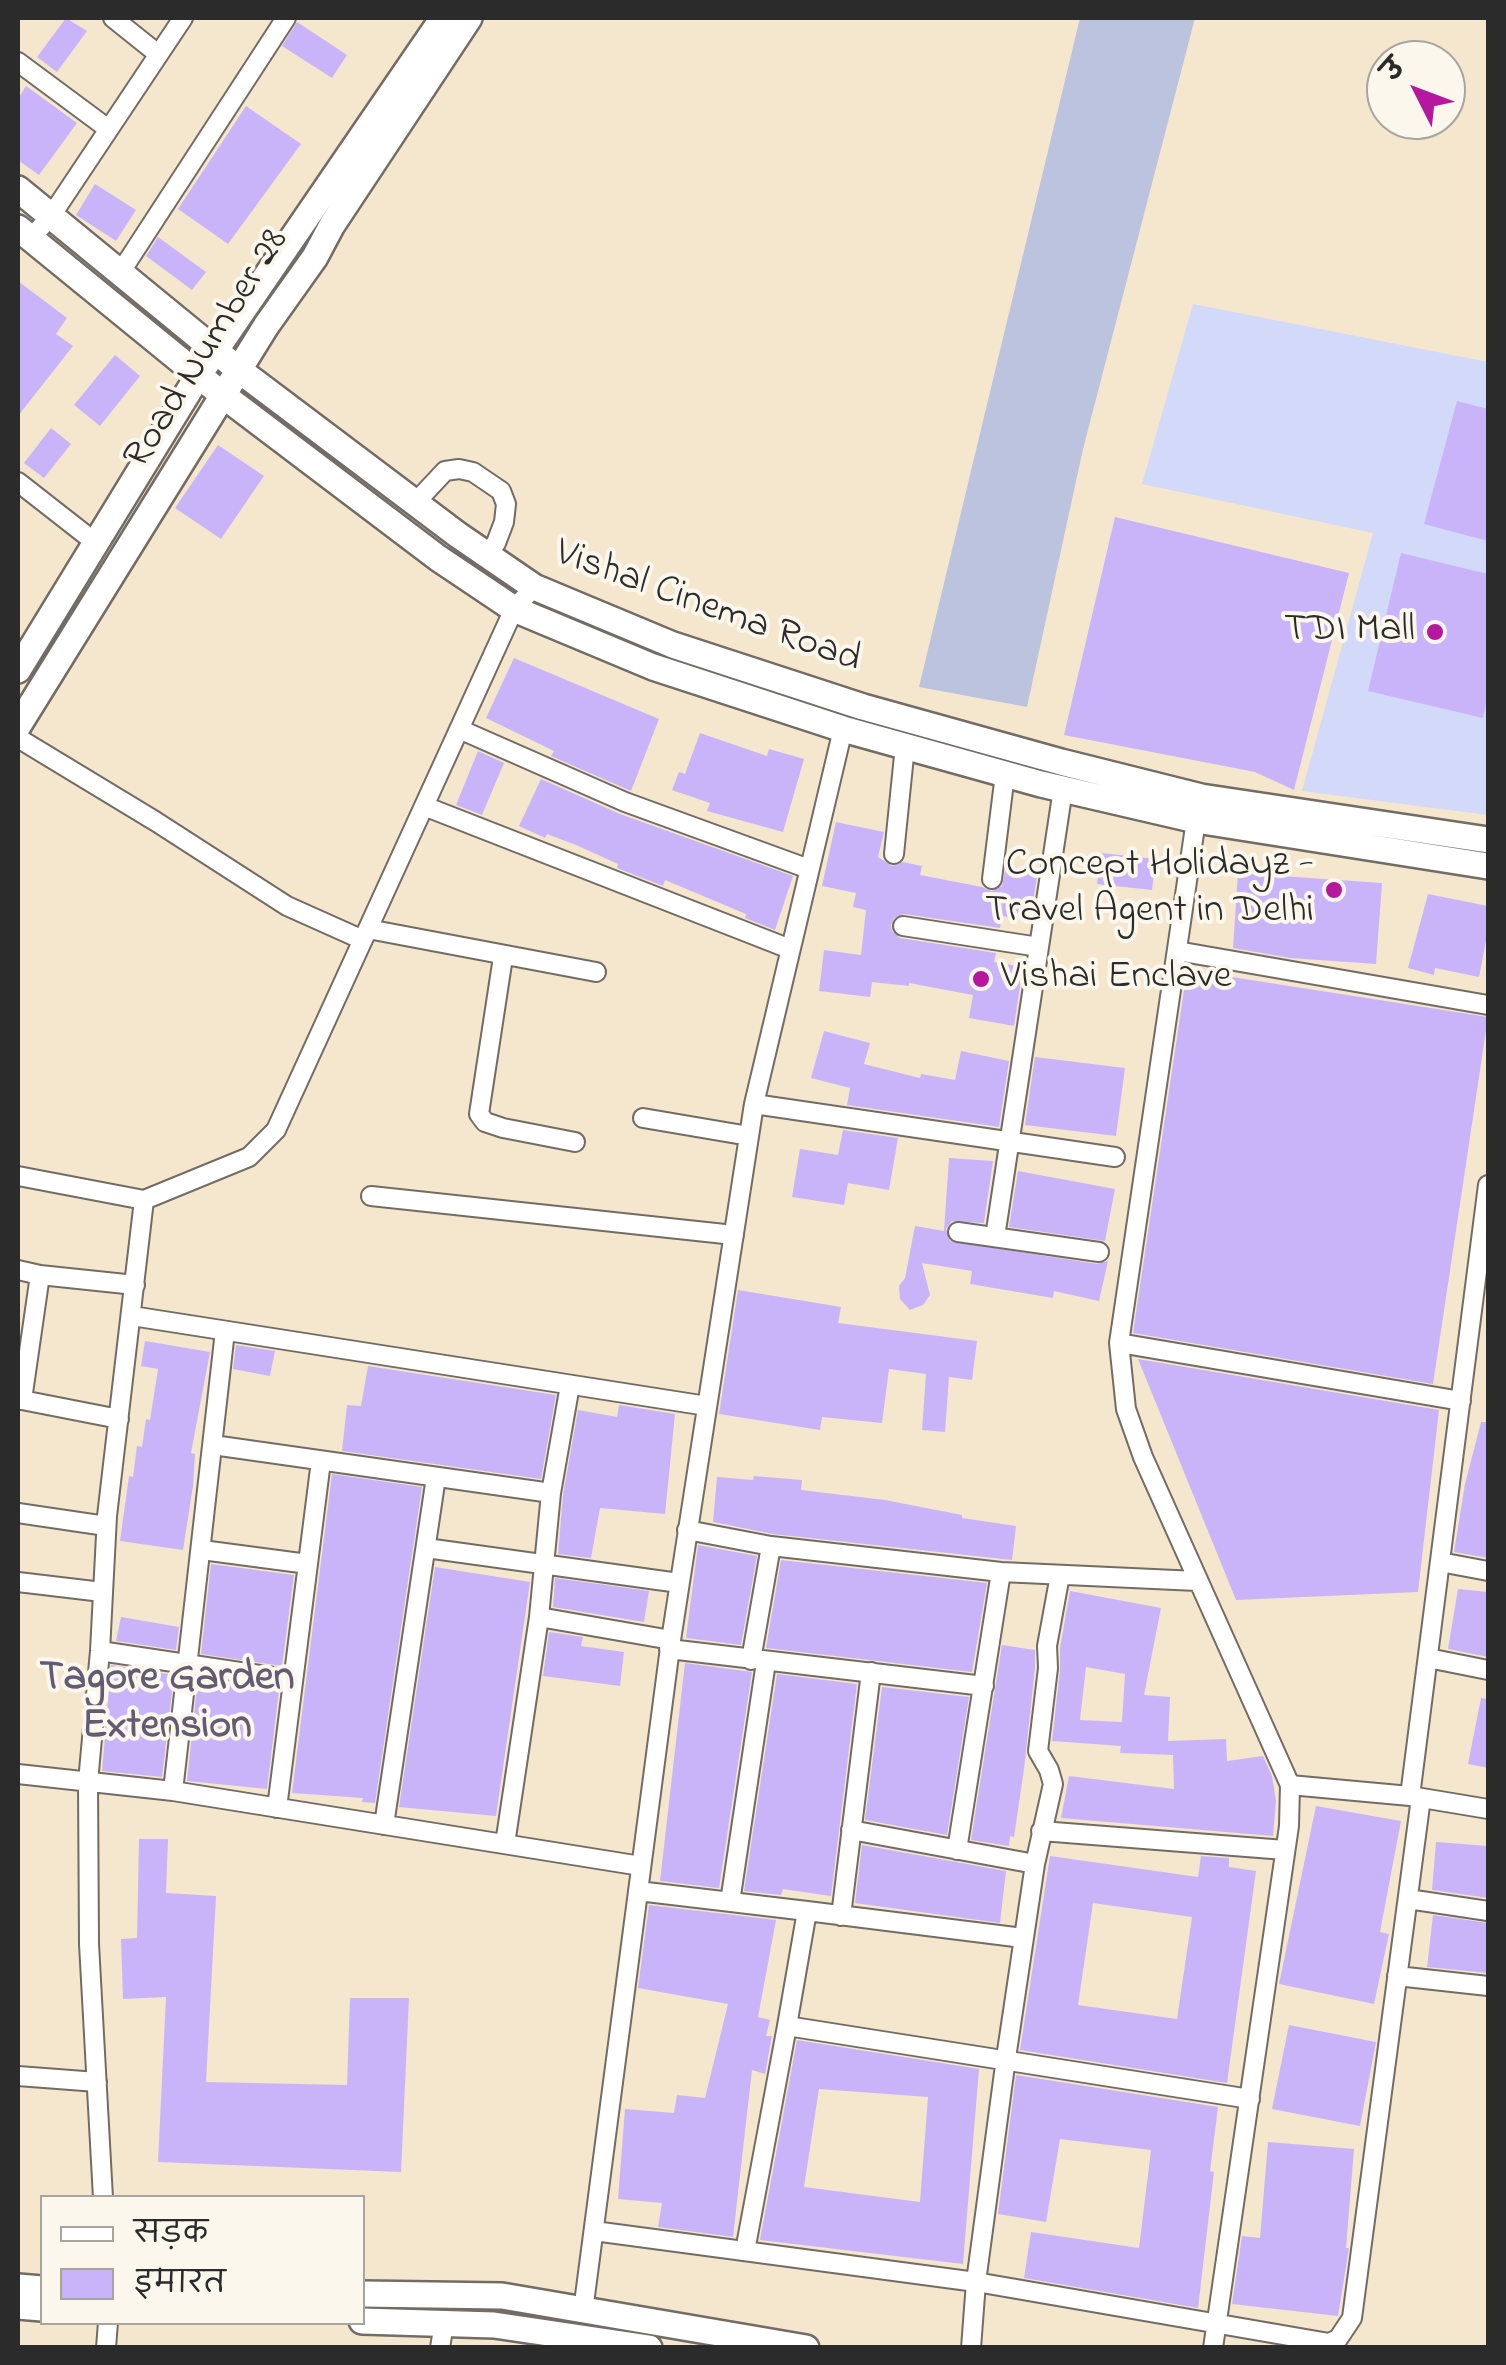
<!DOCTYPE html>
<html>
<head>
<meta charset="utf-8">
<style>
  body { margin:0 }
  #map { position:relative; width:1506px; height:2365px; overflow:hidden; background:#f5e6ce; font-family:"Indie Flower","Playpen Sans Deva",sans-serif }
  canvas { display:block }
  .frame { position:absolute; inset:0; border:20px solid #2b2b2b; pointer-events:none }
  .legend { position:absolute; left:40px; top:2195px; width:325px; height:130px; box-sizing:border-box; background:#fbf7ec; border:2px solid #a8a59f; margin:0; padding:12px 18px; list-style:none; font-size:30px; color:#2b2b2b }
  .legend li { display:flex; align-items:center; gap:20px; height:50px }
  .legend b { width:50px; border:2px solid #a8a59f }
  .north { position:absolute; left:1366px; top:40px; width:100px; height:100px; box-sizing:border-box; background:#fbf7ec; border:2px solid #a8a59f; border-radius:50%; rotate:312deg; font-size:28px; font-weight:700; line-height:40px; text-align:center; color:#2b2b2b }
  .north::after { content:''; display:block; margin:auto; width:35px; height:45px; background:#b5179e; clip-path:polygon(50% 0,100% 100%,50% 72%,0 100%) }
</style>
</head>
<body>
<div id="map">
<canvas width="1506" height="2365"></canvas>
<div class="frame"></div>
<ul class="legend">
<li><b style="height:12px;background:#fff"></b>सड़क</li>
<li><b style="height:28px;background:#cab4f9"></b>इमारत</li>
</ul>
<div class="north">उ</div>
</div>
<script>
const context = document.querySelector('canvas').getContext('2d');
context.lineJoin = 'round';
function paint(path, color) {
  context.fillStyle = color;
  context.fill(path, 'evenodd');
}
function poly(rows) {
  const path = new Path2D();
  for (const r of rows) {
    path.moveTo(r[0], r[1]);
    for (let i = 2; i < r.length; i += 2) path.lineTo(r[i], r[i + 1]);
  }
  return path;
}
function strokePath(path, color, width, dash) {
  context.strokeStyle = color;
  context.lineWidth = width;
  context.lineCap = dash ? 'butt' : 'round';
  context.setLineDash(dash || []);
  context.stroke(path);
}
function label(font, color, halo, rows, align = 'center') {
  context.font = font + ' "Indie Flower",sans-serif';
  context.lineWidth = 8;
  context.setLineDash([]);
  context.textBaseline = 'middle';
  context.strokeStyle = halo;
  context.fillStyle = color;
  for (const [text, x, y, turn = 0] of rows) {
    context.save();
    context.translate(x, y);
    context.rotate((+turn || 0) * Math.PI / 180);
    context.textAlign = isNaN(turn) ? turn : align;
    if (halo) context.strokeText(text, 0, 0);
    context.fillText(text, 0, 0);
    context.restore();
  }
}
paint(poly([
  [1193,304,1488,362,1488,815,1302,791,1373,533,1142,484]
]), '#d3d9f9');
paint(poly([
  [1080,18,1195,18,1083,449,1027,707,919,687]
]), '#bcc3de');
paint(poly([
  [66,18,87,31,57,72,37,57],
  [297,22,347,55,332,78,282,46],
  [26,86,77,123,39,175,18,160,18,99],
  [246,106,301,144,228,244,178,209],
  [95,184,136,210,116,241,76,215],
  [158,237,206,272,192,290,146,256],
  [18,281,67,318,56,334,73,346,18,416],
  [115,355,140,376,100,426,74,405],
  [1457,401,1488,409,1488,541,1424,524],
  [51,428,71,444,44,478,24,463],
  [218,445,264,476,221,539,175,508],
  [1115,517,1349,573,1294,790,1255,772,1064,735],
  [1401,553,1488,574,1488,695,1483,718,1368,691],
  [514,658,659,719,631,791,551,756,554,751,486,718],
  [700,733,767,756,769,749,804,759,783,832,707,811,710,803,672,790,679,772,685,774],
  [478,751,504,763,482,815,456,805],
  [541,779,620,814,793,876,775,930,745,918,746,914,665,880,663,886,617,868,618,864,576,845,547,834,545,838,519,826],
  [836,822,884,832,878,857,892,866,903,862,922,866,920,875,982,887,991,891,1002,886,1006,866,1038,870,1030,921,1002,916,1000,928,904,914,894,918,891,925,892,931,900,938,996,953,994,962,1023,967,1014,1026,969,1018,973,995,909,983,909,986,872,982,870,997,819,991,824,950,861,955,866,910,853,907,856,893,822,886],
  [1101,853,1156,859,1152,890,1097,884],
  [1238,873,1382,883,1376,964,1290,958,1233,948],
  [1428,894,1488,906,1488,931,1479,977,1435,968,1434,975,1408,968],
  [1187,970,1488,1017,1433,1384,1133,1333],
  [824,1031,870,1043,864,1064,920,1078,921,1074,955,1080,961,1051,1009,1061,999,1127,847,1105,850,1088,811,1078],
  [1035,1057,1125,1068,1116,1136,1025,1125],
  [843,1130,898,1138,889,1190,848,1183,844,1205,792,1197,800,1149,838,1155],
  [949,1158,993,1161,984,1223,952,1221,946,1229,950,1241,1097,1264,1108,1261,1099,1301,1054,1291,1053,1298,970,1284,972,1271,922,1263,930,1295,923,1305,910,1310,900,1299,899,1286,905,1278,915,1226,944,1231],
  [1018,1171,1115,1189,1105,1241,1009,1227],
  [738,1290,841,1307,838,1323,977,1341,972,1380,949,1377,945,1432,922,1430,926,1374,889,1369,882,1423,822,1417,820,1430,719,1414],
  [145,1341,210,1352,191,1453,195,1454,193,1486,183,1550,120,1541,129,1476,133,1477,137,1446,142,1447,146,1419,150,1420,158,1369,141,1366],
  [236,1345,275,1351,270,1376,233,1369],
  [1138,1359,1439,1410,1418,1592,1236,1600],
  [368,1366,556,1395,541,1479,342,1451,347,1405,361,1406],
  [619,1405,675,1414,665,1514,600,1508,591,1558,558,1554,563,1495,578,1410,617,1417],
  [1481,1422,1488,1422,1488,1558,1454,1552,1465,1484],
  [332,1474,422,1487,375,1803,362,1802,363,1798,292,1793],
  [754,1476,802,1480,801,1490,885,1500,962,1515,962,1518,1016,1526,1012,1560,773,1534,713,1522,717,1477,753,1480],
  [698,1545,757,1556,741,1645,686,1638],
  [781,1560,987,1583,972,1672,766,1648],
  [211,1564,294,1575,282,1666,201,1654],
  [435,1567,530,1582,496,1816,399,1807],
  [555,1578,649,1591,644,1622,553,1607],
  [1458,1589,1488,1592,1488,1657,1448,1649],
  [1070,1591,1161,1608,1144,1695,1170,1697,1168,1741,1226,1739,1227,1761,1263,1756,1272,1776,1276,1801,1273,1836,1061,1818,1069,1776,1174,1789,1173,1755,1120,1753,1121,1746,1052,1741,1060,1670,1060,1648],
  [1086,1667,1125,1674,1122,1722,1080,1720],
  [121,1617,179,1627,176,1650,116,1641],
  [549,1632,583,1637,581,1646,624,1652,620,1686,543,1676],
  [1002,1645,1035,1650,1035,1668,1024,1769,1014,1837,1010,1836,1009,1846,971,1840],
  [685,1663,752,1672,719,1888,660,1881],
  [111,1665,174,1675,162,1777,102,1771],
  [777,1674,857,1684,831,1896,783,1889,781,1895,744,1891],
  [198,1678,279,1691,267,1789,187,1781],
  [882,1687,969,1697,947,1835,865,1820],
  [1481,1698,1488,1699,1488,1768,1468,1764],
  [1316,1806,1401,1821,1380,1932,1389,1934,1374,2004,1279,1984],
  [139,1839,168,1839,166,1893,216,1896,206,2082,347,2085,350,1998,409,1998,401,2172,158,2162,166,1997,123,1999,121,1939,137,1938],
  [1436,1842,1488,1846,1488,1898,1432,1890],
  [862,1845,1006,1871,1000,1923,855,1903],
  [1050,1856,1198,1877,1201,1856,1229,1858,1229,1867,1256,1871,1227,2083,1020,2050],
  [1093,1903,1192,1917,1177,2019,1078,2005],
  [649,1905,776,1920,758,2017,770,2020,766,2036,772,2036,765,2074,752,2070,733,2237,658,2227,662,2203,618,2199,625,2109,674,2113,677,2095,705,2098,728,2004,638,1988],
  [1433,1915,1488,1923,1488,1973,1427,1967],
  [1289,2025,1376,2042,1360,2126,1272,2109],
  [797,2040,979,2069,963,2264,760,2240],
  [819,2089,928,2097,920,2202,804,2187],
  [1016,2075,1218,2107,1210,2171,1214,2172,1198,2308,1024,2278,1031,2232,1139,2248,1151,2150,1060,2139,1046,2222,998,2214],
  [1268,2142,1354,2149,1346,2248,1349,2248,1338,2316,1232,2304,1242,2236,1260,2238]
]), '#cab4f9');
const street = poly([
  [113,18,158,54],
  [18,62,107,128],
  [31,238,51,216,183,18],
  [120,273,286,18],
  [18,482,96,543],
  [415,503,445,471,459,469,473,472,501,491,506,504,504,522,496,543,486,555],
  [459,729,625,802,809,869],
  [18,738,155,821,287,906,363,940],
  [424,806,790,949],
  [1196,820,1119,1343,1126,1409,1143,1457,1290,1785,1289,1826,1213,2348],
  [894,854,905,746],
  [992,879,1005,774],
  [903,926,1039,947],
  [368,929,596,972],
  [1177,951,1488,1005],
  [503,957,479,1114,485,1122,503,1128,575,1142],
  [754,1104,1115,1157],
  [643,1118,749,1136],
  [18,1176,144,1200,249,1157,276,1130,514,609,534,587],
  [371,1196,734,1235],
  [958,1232,1099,1252],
  [995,1237,1063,789],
  [18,1270,40,1275],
  [132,1316,707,1406],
  [1119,1343,1461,1401],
  [18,1400,22,1400,40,1275,135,1285],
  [22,1400,119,1419],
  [213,1445,551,1493],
  [18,1513,106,1526],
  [687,1530,771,1546,1001,1572,1197,1581],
  [426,1548,679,1583],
  [202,1550,308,1564],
  [1440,1562,1488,1571],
  [18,1582,102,1592],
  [539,1617,671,1640],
  [669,1649,984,1686],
  [100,1651,293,1680],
  [1428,1658,1488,1670],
  [751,1660,771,1546],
  [18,1774,173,1791,641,1866],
  [1290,1785,1410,1796,1488,1809],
  [173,1791,225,1331],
  [1410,1796,1488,1185],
  [277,1808,321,1461],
  [384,1825,436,1477],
  [851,1830,1035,1864],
  [1041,1831,1285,1850],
  [505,1844,539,1617,551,1493,570,1385],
  [957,1850,1001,1572],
  [638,1891,807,1911],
  [1408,1899,1488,1911],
  [730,1902,766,1662],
  [841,1916,871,1672],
  [1397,1976,1488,1986],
  [787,2026,807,1911,1023,1938],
  [18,2076,97,2082],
  [103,2198,89,1944,88,1782,100,1651,107,1516,144,1200],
  [594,2231,976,2282,1329,2343,1338,2339,1352,2318,1421,1798],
  [745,2251,787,2026,1250,2099],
  [583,2311,671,1640,754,1104,843,729],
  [106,2348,108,2322],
  [440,2348,444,2323],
  [971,2348,976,2282,1006,2058,1035,1864,1053,1784,1049,1770,1038,1751,1048,1668,1047,1646,1060,1575]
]);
const secondary = poly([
  [18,189,239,370,458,535,534,587,673,645,863,707,1061,762,1201,797,1488,840],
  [18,228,224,396,438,558,514,609,653,667,843,729,1041,784,1196,820,1488,866],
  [18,670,198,376,443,18],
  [18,726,266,326,315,257,332,225,469,18],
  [18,2287,42,2289],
  [362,2294,502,2296,806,2348],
  [18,2306,42,2308],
  [362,2321,494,2325,649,2348]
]);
strokePath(street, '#726c64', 22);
strokePath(secondary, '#726c64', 30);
strokePath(street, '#fff', 18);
strokePath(secondary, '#fff', 25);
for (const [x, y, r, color] of [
  [1435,632,10,"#b5179e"],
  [1334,890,10,"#b5179e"],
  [981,979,10,"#b5179e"]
]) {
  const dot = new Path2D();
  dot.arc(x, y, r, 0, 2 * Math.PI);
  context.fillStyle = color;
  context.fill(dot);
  strokePath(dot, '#fbf7ec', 4);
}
label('40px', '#2b2b2b', '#fbf7ec', [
  ["Road Number 28",209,350,-58],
  ["Vishal Cinema Road",707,609,20]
]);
label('40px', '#2b2b2b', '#fbf7ec', [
  ["TDI Mall",1415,632],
  ["Concept Holidayz -",1314,867],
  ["Travel Agent in Delhi",1314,913],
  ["Vishai Enclave",1001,979,"left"]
], 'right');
label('bold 42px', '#635b73', '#fbf7ec', [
  ["Tagore Garden",167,1681],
  ["Extension",167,1729]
]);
</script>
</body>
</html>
